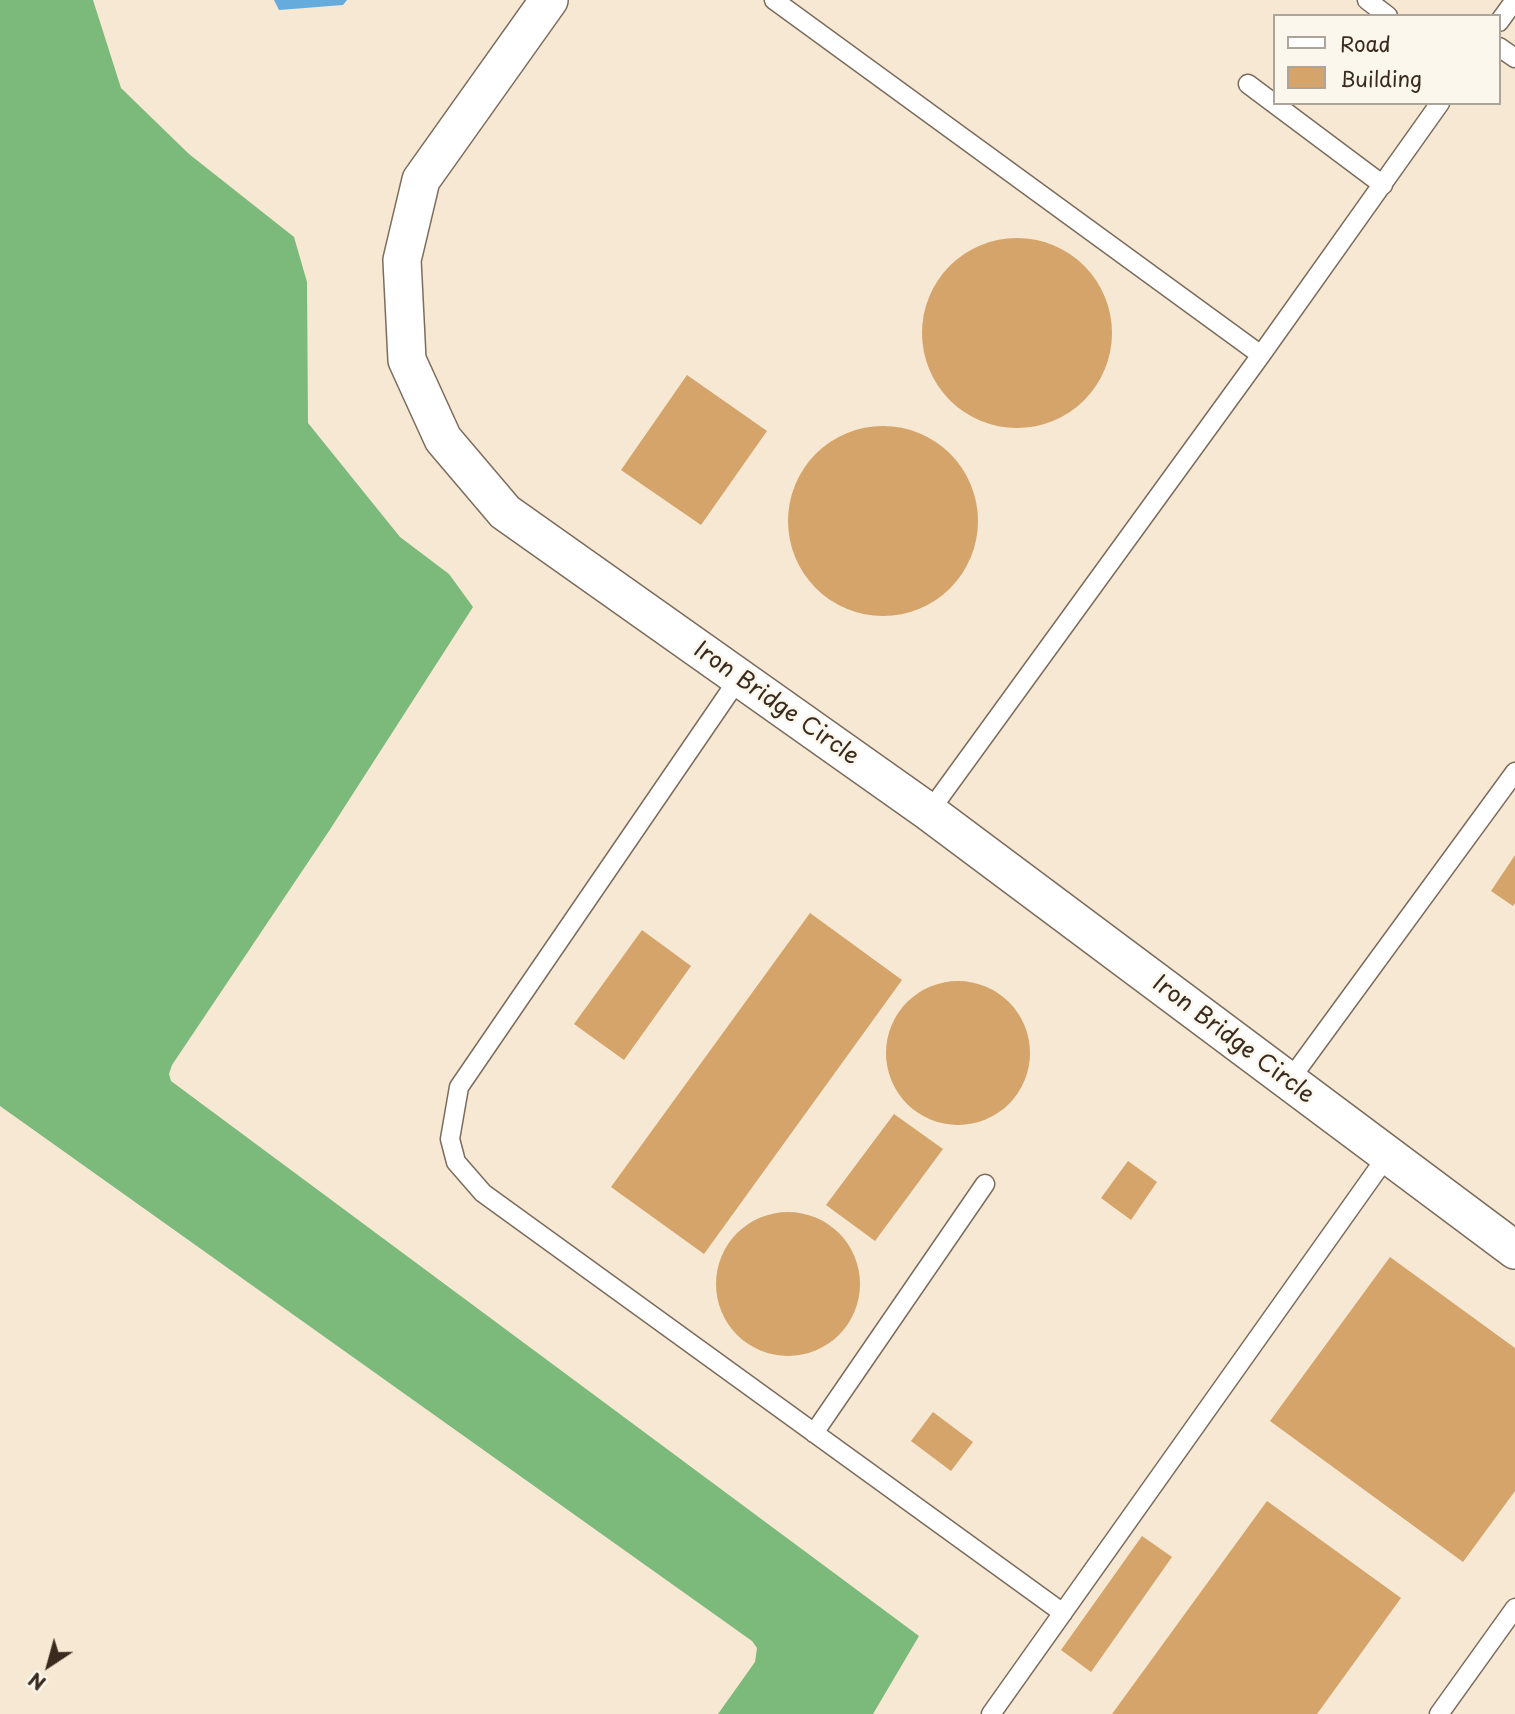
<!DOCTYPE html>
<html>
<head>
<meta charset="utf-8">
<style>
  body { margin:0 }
  #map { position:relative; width:1515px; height:1714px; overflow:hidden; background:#f6e8d2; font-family:"Playpen Sans",sans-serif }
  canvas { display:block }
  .legend { position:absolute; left:1273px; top:14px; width:228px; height:91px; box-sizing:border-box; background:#fbf7ec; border:2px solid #aea59a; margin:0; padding:9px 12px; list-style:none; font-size:21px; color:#3b2a1e }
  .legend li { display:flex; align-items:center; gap:14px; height:35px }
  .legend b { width:35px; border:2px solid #aea59a }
  .north { position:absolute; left:14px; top:1630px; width:70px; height:70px; -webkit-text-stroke:5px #fbf7ec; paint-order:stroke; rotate:216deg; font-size:19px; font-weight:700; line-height:28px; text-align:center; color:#3b2a1e }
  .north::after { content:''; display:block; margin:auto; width:24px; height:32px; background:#3b2a1e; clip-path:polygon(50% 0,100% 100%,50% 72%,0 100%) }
</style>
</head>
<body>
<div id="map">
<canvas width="1515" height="1714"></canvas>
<ul class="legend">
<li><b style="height:9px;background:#fff"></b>Road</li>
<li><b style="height:19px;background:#d4a46a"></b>Building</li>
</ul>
<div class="north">N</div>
</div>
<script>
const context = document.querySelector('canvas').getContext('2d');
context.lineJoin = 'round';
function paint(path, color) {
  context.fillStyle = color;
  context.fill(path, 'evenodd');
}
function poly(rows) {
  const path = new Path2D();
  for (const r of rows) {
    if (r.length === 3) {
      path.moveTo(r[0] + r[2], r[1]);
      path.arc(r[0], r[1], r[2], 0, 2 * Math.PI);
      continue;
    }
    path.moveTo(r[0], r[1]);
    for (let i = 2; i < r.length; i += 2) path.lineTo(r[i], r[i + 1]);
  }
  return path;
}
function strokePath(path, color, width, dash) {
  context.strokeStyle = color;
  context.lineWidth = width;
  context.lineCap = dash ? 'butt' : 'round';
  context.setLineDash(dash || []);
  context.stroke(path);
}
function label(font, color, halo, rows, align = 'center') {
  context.font = font + ' "Playpen Sans",sans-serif';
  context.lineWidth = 5;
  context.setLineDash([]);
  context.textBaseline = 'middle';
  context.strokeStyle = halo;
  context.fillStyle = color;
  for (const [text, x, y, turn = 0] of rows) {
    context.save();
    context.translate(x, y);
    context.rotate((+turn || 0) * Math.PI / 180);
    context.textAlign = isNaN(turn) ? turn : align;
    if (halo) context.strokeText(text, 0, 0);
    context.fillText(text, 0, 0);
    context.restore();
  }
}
paint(poly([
  [0,0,93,0,121,88,189,154,294,237,307,282,308,423,400,537,449,574,473,607,329,831,172,1065,169,1074,171,1081,919,1636,873,1714,718,1714,755,1662,757,1648,752,1641,0,1106]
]), '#7bba7a');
paint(poly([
  [274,0,347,0,343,5,279,10]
]), '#65abdb');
paint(poly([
  [1017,333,95],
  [687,375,767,431,701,525,621,470],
  [883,521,95],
  [1515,855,1515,903,1513,906,1491,891],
  [810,913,902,980,704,1254,611,1187],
  [642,930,691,966,624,1060,574,1024],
  [958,1053,72],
  [894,1114,943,1149,875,1241,826,1205],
  [1128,1161,1157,1182,1131,1220,1101,1198],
  [788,1284,72],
  [1390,1257,1515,1348,1515,1491,1463,1562,1270,1421],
  [933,1412,973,1442,951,1471,911,1441],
  [1267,1501,1401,1598,1317,1714,1112,1714],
  [1142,1536,1172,1557,1091,1672,1061,1650]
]), '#d4a46a');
const service = poly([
  [774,0,1261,355],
  [1367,0,1388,16],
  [1499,22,1515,0],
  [1499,47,1515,58],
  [1248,84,1383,185],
  [739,678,459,1087,450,1139,456,1162,483,1193,1063,1613],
  [929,812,1261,355,1440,103],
  [1289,1081,1515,772],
  [814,1433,985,1184],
  [991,1714,1387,1156],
  [1439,1714,1515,1608]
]);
const minor = poly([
  [549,0,421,180,402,260,407,360,443,439,505,512,929,812,1515,1250]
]);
strokePath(service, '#7c6c5d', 21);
strokePath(minor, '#7c6c5d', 40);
strokePath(service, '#fff', 18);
strokePath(minor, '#fff', 37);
label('23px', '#3b2a1e', '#fbf7ec', [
  ["Iron Bridge Circle",776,704,35],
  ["Iron Bridge Circle",1233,1040,37]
]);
</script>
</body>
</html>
